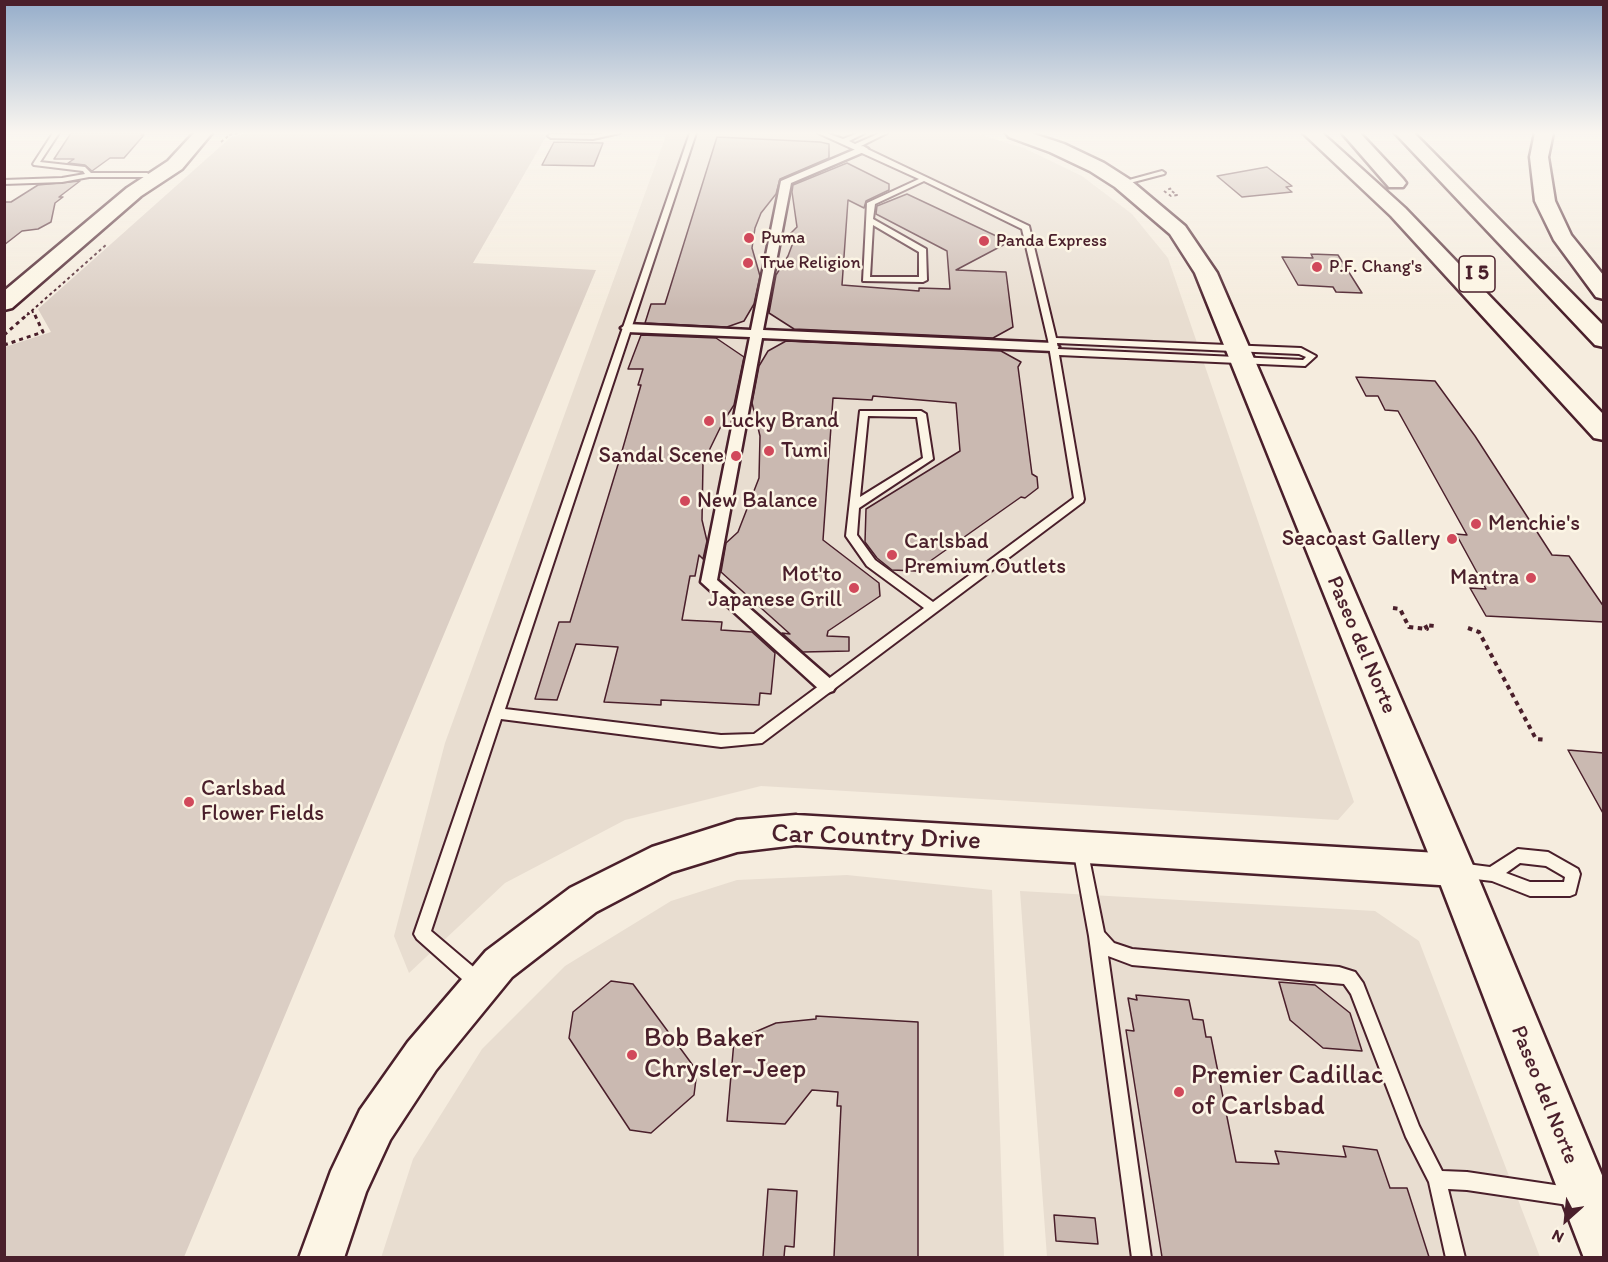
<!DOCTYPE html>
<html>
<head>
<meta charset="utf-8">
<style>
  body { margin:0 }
  #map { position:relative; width:1608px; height:1262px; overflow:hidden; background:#f5ecde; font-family:Itim,sans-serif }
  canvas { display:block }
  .frame { position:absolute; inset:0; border:6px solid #4a1f2b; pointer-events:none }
  .north { position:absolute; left:1536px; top:1190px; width:60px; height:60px; -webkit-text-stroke:4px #fcf5e5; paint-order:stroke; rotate:207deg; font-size:16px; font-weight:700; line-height:24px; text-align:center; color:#4a1f2b }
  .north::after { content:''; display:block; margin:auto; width:21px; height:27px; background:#4a1f2b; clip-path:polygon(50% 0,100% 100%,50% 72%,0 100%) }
</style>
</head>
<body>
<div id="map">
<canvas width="1608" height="1262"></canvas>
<div class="frame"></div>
<div class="north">N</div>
</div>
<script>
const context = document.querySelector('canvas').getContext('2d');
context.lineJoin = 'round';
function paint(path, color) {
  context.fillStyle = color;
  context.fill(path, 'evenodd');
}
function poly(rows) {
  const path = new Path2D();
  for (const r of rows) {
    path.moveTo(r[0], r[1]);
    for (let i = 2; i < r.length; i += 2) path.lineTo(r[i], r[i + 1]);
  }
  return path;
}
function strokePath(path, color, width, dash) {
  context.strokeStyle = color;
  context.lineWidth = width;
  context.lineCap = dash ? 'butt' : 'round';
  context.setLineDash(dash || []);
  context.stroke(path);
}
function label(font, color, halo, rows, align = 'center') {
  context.font = font + ' Itim,sans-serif';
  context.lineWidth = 5;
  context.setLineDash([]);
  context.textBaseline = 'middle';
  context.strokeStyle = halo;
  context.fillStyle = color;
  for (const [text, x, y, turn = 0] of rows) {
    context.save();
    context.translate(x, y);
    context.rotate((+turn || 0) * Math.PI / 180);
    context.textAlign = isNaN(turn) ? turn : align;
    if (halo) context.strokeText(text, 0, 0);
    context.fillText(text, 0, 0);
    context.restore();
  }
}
paint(poly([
  [667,133,975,133,1024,148,1082,176,1132,214,1168,258,1354,802,1338,820,761,786,625,820,505,883,409,973,394,936,445,743],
  [847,875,992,890,1004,1257,381,1258,413,1159,482,1049,565,966,671,901,737,880],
  [1020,891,1375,911,1419,941,1540,1257,1047,1257]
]), '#e8ddd0');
paint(poly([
  [245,133,548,133,473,263,596,270,184,1257,5,1257,5,347,51,332,38,309,231,137]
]), '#dbcec4');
const building = poly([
  [71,133,144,133,141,135,144,135,124,158,110,158,92,171,85,165,68,163,74,159,54,159,71,133],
  [717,137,820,142,829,144,829,158,780,179,776,194,761,213,755,228,752,248,760,276,754,304,744,321,727,327,645,323,651,304,665,304,717,137],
  [554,142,603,143,594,166,542,165,554,142],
  [847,163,889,184,889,190,866,201,864,208,848,200,842,285,919,291,919,288,950,289,947,251,876,214,877,206,907,194,1009,242,956,270,1006,272,1013,327,993,338,794,329,769,313,776,275,788,256,794,240,790,234,797,227,792,192,793,185,847,163],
  [1267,167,1292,186,1286,187,1292,192,1242,197,1217,176,1267,167],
  [80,181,59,197,63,197,55,203,51,222,38,229,22,231,4,245,4,202,11,202,38,185,80,181],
  [1311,254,1338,255,1362,293,1336,292,1333,287,1298,285,1282,257,1313,258,1311,254],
  [641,335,716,338,744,357,734,405,723,422,703,463,702,520,707,541,703,559,699,555,695,576,690,576,682,620,722,622,721,630,752,632,775,653,771,694,760,693,759,705,661,700,661,705,604,702,618,647,576,644,557,700,535,699,559,622,570,622,620,458,641,385,638,385,643,369,628,369,641,335],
  [786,341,1001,351,1021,362,1018,367,1032,474,1037,477,1038,488,1025,498,1021,497,916,571,892,570,877,558,865,542,866,509,960,451,956,403,873,396,872,400,833,398,823,540,879,583,880,596,828,631,827,636,849,637,849,651,803,652,782,633,790,634,721,572,726,543,738,532,759,478,760,436,752,403,759,366,768,351,786,341],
  [1356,377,1435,381,1475,436,1552,555,1569,556,1604,607,1604,622,1486,616,1470,588,1486,589,1456,534,1467,535,1398,411,1385,410,1378,396,1366,396,1356,377],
  [1568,750,1604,753,1604,815,1568,750],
  [611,981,633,984,697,1071,694,1095,651,1133,630,1130,569,1038,573,1012,611,981],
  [1279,982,1315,985,1350,1013,1362,1051,1323,1048,1290,1020,1279,982],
  [1136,995,1189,1000,1193,1019,1203,1020,1206,1037,1211,1037,1236,1162,1279,1164,1275,1151,1346,1157,1343,1146,1377,1150,1390,1188,1407,1188,1429,1257,1162,1257,1126,1030,1134,1031,1128,998,1137,1000,1136,995],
  [816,1016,918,1022,918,1257,834,1257,841,1106,837,1106,838,1092,812,1090,785,1124,727,1121,734,1041,776,1023,816,1019,816,1016],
  [768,1189,797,1191,794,1247,785,1246,784,1257,763,1257,768,1189],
  [1054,1215,1095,1218,1098,1244,1056,1241,1054,1215]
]);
paint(building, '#cab9b1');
strokePath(building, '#4a1f2b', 1.5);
const service = poly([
  [53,133,59,133,40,162,85,167,91,173,147,173,150,175,147,177,89,177,62,182,4,184,4,180,62,178,85,174,83,171,34,165,33,164,53,133],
  [608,133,620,133,593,139,551,138,548,136,551,134,593,135,608,133],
  [690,133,696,133,505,709,721,735,754,734,924,608,867,566,846,536,860,411,921,411,926,414,933,459,859,508,857,535,875,560,933,602,1074,498,1048,340,1022,229,924,181,875,204,873,219,926,249,927,280,923,282,863,281,867,203,919,179,818,133,826,133,843,139,858,133,865,133,849,141,855,144,880,133,887,133,861,146,1029,226,1056,338,1301,348,1316,356,1305,366,1059,355,1084,499,1083,502,762,743,721,747,501,719,431,931,484,976,486,982,484,988,478,990,472,988,417,939,414,934,690,133],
  [873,225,919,252,919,277,870,277,873,225],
  [1057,343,1299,354,1306,357,1303,360,1058,349,1057,343],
  [868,416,917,417,923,458,860,497,868,416],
  [1162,171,1165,173,1164,174,1122,185,1118,183,1162,171],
  [1080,841,1085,843,1087,848,1104,932,1114,943,1132,949,1339,967,1355,972,1363,983,1419,1126,1442,1171,1467,1172,1575,1188,1581,1191,1584,1197,1581,1203,1575,1206,1467,1190,1448,1189,1465,1258,1446,1258,1429,1182,1406,1137,1351,994,1344,984,1132,965,1108,956,1151,1258,1132,1258,1089,936,1073,848,1075,843,1080,841],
  [1518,849,1548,852,1578,869,1580,874,1575,894,1570,896,1530,896,1492,881,1459,877,1454,875,1452,870,1454,865,1459,863,1490,867,1518,849],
  [1520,863,1546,866,1565,877,1564,882,1530,882,1506,873,1520,863]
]);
const pedestrian = poly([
  [863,146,868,149,866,151,791,183,763,330,1053,343,1059,347,1053,351,762,338,717,580,833,681,836,686,833,691,827,693,821,691,701,582,750,337,627,332,621,328,627,324,751,330,781,181,863,146]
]);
const tertiary = poly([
  [796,815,1455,854,1467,858,1472,870,1467,882,1455,886,796,845,737,852,672,872,596,912,512,977,436,1070,390,1140,366,1192,344,1258,299,1258,331,1171,360,1110,408,1042,486,951,570,888,652,847,737,820,796,815]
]);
const secondary = poly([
  [194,133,212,133,182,169,141,196,12,308,4,310,4,291,127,188,168,161,194,133],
  [1006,133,1031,133,1064,144,1104,163,1129,179,1185,226,1217,273,1475,870,1604,1180,1604,1258,1584,1258,1435,870,1195,273,1170,234,1115,187,1090,171,1050,152,1009,137,1006,133]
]);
const motorway = poly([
  [1303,133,1322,133,1405,208,1604,415,1604,440,1594,438,1391,216,1303,133],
  [1342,133,1360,133,1403,179,1406,183,1403,187,1389,187,1342,133],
  [1395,133,1414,133,1604,326,1604,347,1595,345,1395,133],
  [1535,133,1553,133,1548,157,1555,201,1571,235,1604,276,1604,299,1596,297,1554,240,1535,201,1530,157,1535,133]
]);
strokePath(service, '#4a1f2b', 4);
strokePath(pedestrian, '#4a1f2b', 5);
strokePath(tertiary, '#4a1f2b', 5);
strokePath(secondary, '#4a1f2b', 5);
strokePath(motorway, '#4a1f2b', 5);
strokePath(poly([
  [229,135,238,133],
  [221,142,232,133],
  [1164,191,1171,196,1177,195,1169,189,1173,188],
  [32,310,34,315],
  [27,315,106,245]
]), '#4a1f2b', 2, [3, 3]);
strokePath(poly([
  [4,335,29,313],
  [4,345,43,332,34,313]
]), '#4a1f2b', 3, [4, 4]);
strokePath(poly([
  [1393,608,1400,609,1409,627,1427,629,1425,625,1435,626],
  [1468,628,1479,632,1536,739,1547,740]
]), '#4a1f2b', 4, [4.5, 4.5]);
paint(service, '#fcf5e5');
paint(pedestrian, '#fcf5e5');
paint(tertiary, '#fcf5e5');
paint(secondary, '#fcf5e5');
paint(motorway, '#fcf5e5');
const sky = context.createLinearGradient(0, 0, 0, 309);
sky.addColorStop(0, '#95adca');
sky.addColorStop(0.43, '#faf6f0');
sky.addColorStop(1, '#faf6f000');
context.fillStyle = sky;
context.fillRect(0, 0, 1608, 309);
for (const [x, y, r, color] of [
  [749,238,6,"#d1495b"],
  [984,241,6,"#d1495b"],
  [748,263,6,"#d1495b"],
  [1317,267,6,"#d1495b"],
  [709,421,6,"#d1495b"],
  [769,451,6,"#d1495b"],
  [736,456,6,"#d1495b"],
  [685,501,6,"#d1495b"],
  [1476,524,6,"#d1495b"],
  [1452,539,6,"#d1495b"],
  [892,555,6,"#d1495b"],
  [1531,578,6,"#d1495b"],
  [854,588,6,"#d1495b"],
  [189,802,6,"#d1495b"],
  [632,1055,6,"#d1495b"],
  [1179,1092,6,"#d1495b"]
]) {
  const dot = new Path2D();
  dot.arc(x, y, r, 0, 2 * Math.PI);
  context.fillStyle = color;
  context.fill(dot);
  strokePath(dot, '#fcf5e5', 2);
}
label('18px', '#4a1f2b', '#fcf5e5', [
  ["Puma",761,238],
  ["Panda Express",996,241],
  ["True Religion",760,263],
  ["P.F. Chang's",1329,267]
], 'left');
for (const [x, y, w] of [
  [1477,274,36]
]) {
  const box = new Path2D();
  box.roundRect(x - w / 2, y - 18, w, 36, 4.5);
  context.fillStyle = '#fcf5e5';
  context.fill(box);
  strokePath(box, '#4a1f2b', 1.5);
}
label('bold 21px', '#4a1f2b', null, [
  ["I 5",1477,274]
]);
label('22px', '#4a1f2b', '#fcf5e5', [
  ["Lucky Brand",721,421],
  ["Tumi",781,451],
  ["Sandal Scene",724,456,"right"],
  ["New Balance",697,501],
  ["Menchie's",1488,524],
  ["Seacoast Gallery",1440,539,"right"],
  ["Carlsbad",904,542],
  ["Premium Outlets",904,567],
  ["Mot'to",842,575,"right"],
  ["Japanese Grill",842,600,"right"],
  ["Mantra",1519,578,"right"],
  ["Carlsbad",201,789],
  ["Flower Fields",201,814]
], 'left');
label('22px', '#4a1f2b', '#fcf5e5', [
  ["Paseo del Norte",1361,645,67],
  ["Paseo del Norte",1544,1095,68]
]);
label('27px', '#4a1f2b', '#fcf5e5', [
  ["Car Country Drive",876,838,2]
]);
label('27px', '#4a1f2b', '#fcf5e5', [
  ["Bob Baker",644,1039],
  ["Chrysler-Jeep",644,1070],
  ["Premier Cadillac",1191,1076],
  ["of Carlsbad",1191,1107]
], 'left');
</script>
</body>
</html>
